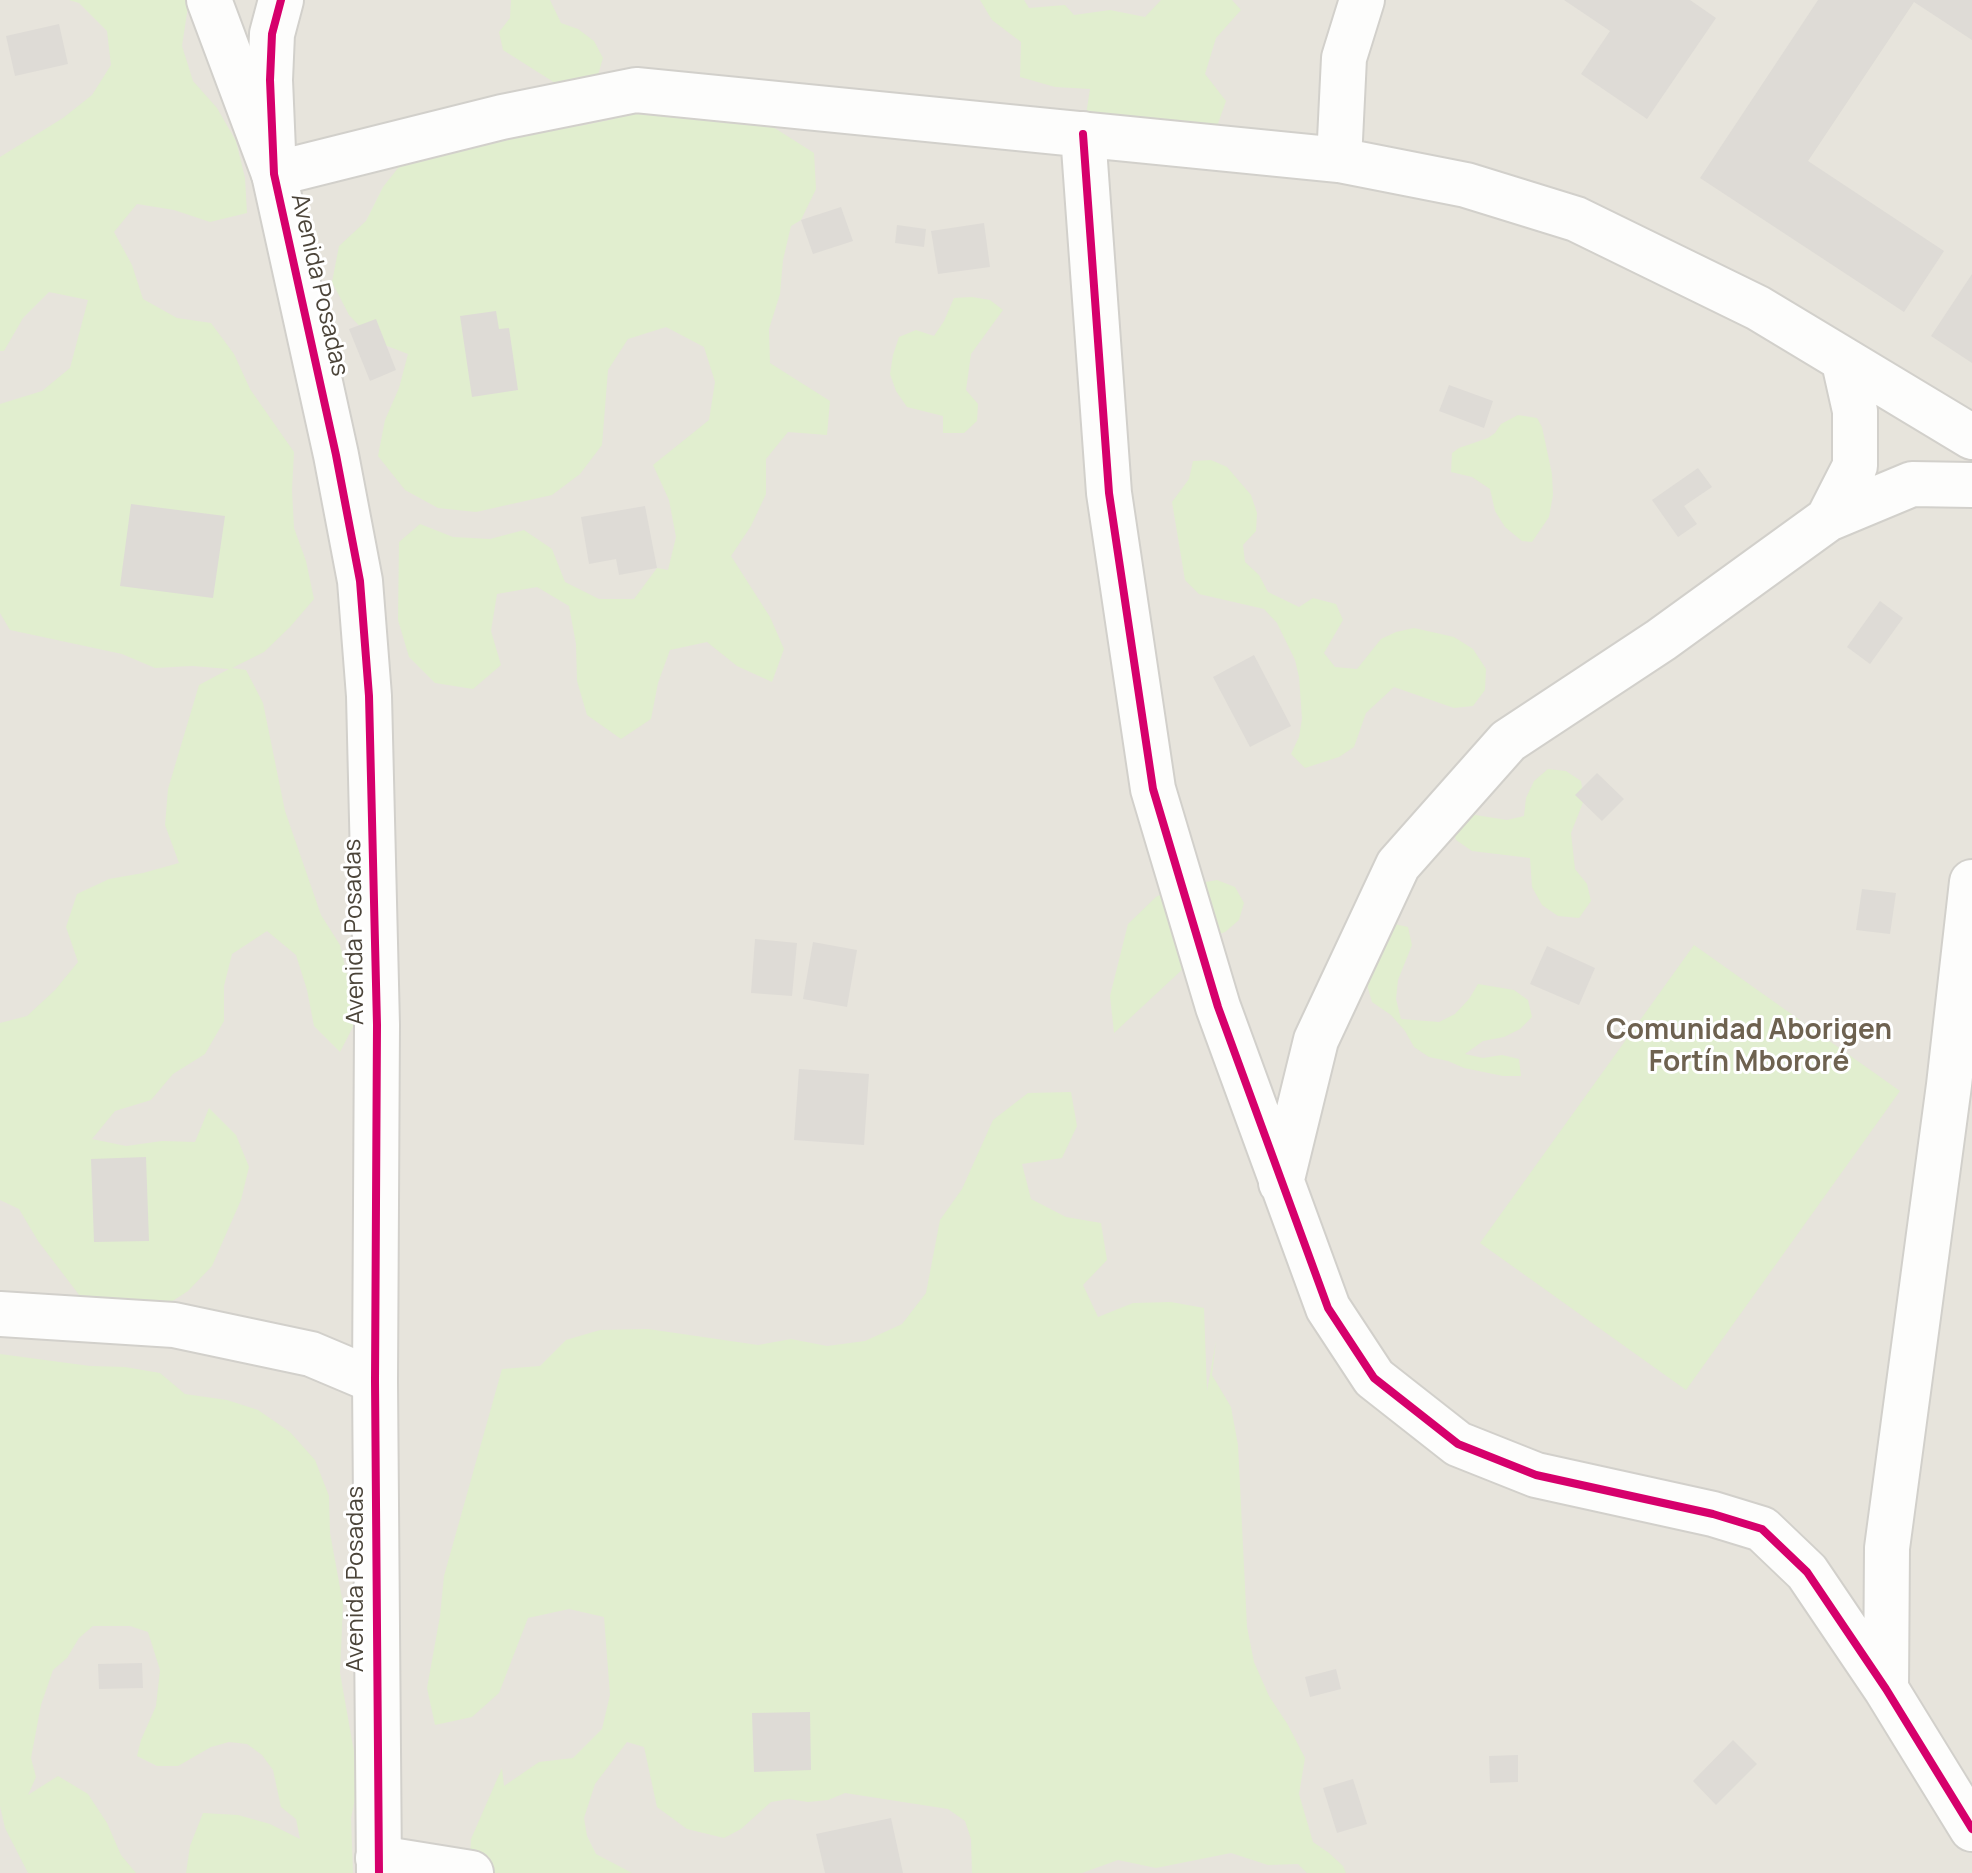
<!DOCTYPE html>
<html>
<head>
<meta charset="utf-8">
<style>
  body { margin:0 }
  canvas { display:block; background:#f4f2ee }
</style>
</head>
<body>
<canvas width="1972" height="1873"></canvas>
<script>
const context = document.querySelector('canvas').getContext('2d');
context.lineJoin = 'round';
function paint(path, color) {
  context.fillStyle = color;
  context.fill(path, 'evenodd');
}
function poly(rows) {
  const path = new Path2D();
  for (const r of rows) {
    path.moveTo(r[0], r[1]);
    for (let i = 2; i < r.length; i += 2) path.lineTo(r[i], r[i + 1]);
  }
  return path;
}
function strokePath(path, color, width, dash) {
  context.strokeStyle = color;
  context.lineWidth = width;
  context.lineCap = dash ? 'butt' : 'round';
  context.setLineDash(dash || []);
  context.stroke(path);
}
function label(font, color, halo, rows, align = 'center') {
  context.font = font + ' Manrope,sans-serif';
  context.lineWidth = 6;
  context.setLineDash([]);
  context.textBaseline = 'middle';
  context.strokeStyle = halo;
  context.fillStyle = color;
  for (const [text, x, y, turn = 0] of rows) {
    context.save();
    context.translate(x, y);
    context.rotate((+turn || 0) * Math.PI / 180);
    context.textAlign = isNaN(turn) ? turn : align;
    if (halo) context.strokeText(text, 0, 0);
    context.fillText(text, 0, 0);
    context.restore();
  }
}
paint(poly([
  [0,0,1972,0,1972,1873,0,1873]
]), '#e7e4dc');
paint(poly([
  [69,0,189,0,182,46,193,81,217,108,236,141,245,178,247,213,210,222,174,210,137,204,114,232,132,265,143,299,177,318,211,323,234,354,250,389,294,452,292,490,294,528,306,561,314,599,290,627,264,652,232,668,246,670,263,703,285,811,321,915,340,945,357,1019,340,1052,314,1026,307,990,296,955,267,931,232,954,224,986,224,1021,205,1054,173,1074,151,1100,115,1111,92,1139,126,1146,162,1141,195,1142,209,1108,236,1135,249,1167,241,1200,212,1266,188,1291,157,1311,86,1304,38,1241,19,1209,0,1200,0,1023,27,1016,55,990,78,962,66,927,77,894,109,879,143,873,179,863,165,825,168,789,199,685,229,669,192,666,155,668,122,654,10,630,0,613,0,404,42,391,70,368,88,300,49,292,23,318,4,351,0,351,0,157,63,118,92,95,111,65,107,31,79,3],
  [511,0,550,0,561,23,578,29,594,41,603,58,598,75,583,86,563,88,503,50,499,32,510,18],
  [980,0,1024,0,1029,8,1065,5,1074,15,1110,10,1145,17,1161,0,1232,0,1241,10,1216,38,1205,74,1226,101,1215,132,1083,134,1090,89,1055,87,1020,77,1021,42,992,20],
  [636,90,751,113,814,153,816,189,801,220,791,226,783,260,780,294,769,329,770,363,830,401,827,435,788,432,766,459,766,494,751,526,731,556,770,617,784,649,772,682,737,666,707,642,670,650,658,683,651,719,621,739,587,715,577,681,576,644,569,606,537,587,497,594,491,631,501,665,473,689,435,683,409,657,398,620,399,542,420,524,453,537,490,539,524,530,552,549,565,582,599,599,634,599,657,568,668,570,676,537,669,500,653,465,709,420,715,382,704,347,666,327,628,339,608,370,602,445,580,474,552,495,476,512,438,508,405,490,378,456,385,420,399,388,408,354,374,341,349,315,332,282,339,246,366,221,383,187,406,158,538,118,579,126,614,119],
  [972,297,990,300,1003,310,971,354,966,390,978,404,977,421,964,433,943,433,943,416,907,407,896,391,890,374,893,355,899,337,916,330,934,336,944,321,954,298],
  [1518,415,1537,418,1542,427,1552,474,1553,495,1549,517,1532,542,1522,541,1505,527,1495,511,1490,489,1472,477,1451,472,1452,453,1459,448,1488,438,1495,433,1501,424],
  [1211,460,1227,467,1251,495,1257,513,1256,531,1243,545,1245,562,1259,575,1268,592,1299,607,1313,598,1336,604,1343,620,1324,653,1335,667,1357,669,1381,639,1396,632,1414,628,1454,637,1473,649,1486,669,1485,690,1473,706,1454,708,1394,687,1366,713,1354,747,1339,757,1305,768,1291,754,1299,737,1302,719,1299,677,1295,660,1277,623,1264,609,1199,594,1185,580,1172,502,1189,479,1193,461],
  [1548,769,1566,771,1581,781,1584,800,1571,833,1575,869,1587,884,1591,901,1579,918,1558,916,1542,905,1532,887,1530,858,1472,851,1456,840,1451,824,1469,814,1507,820,1524,816,1526,798,1534,781],
  [1217,880,1235,887,1244,903,1239,920,1225,932,1208,938,1185,967,1114,1033,1110,996,1128,924,1156,897,1172,888],
  [1390,923,1408,927,1412,945,1398,980,1396,999,1401,1019,1439,1022,1455,1014,1469,999,1478,984,1514,990,1528,1000,1532,1017,1520,1029,1504,1037,1483,1041,1465,1054,1483,1058,1502,1055,1519,1059,1521,1076,1503,1076,1464,1068,1448,1061,1429,1057,1414,1047,1405,1031,1391,1015,1372,1002,1367,985,1369,968],
  [1694,945,1900,1091,1686,1390,1480,1243],
  [1071,1092,1077,1126,1062,1158,1022,1164,1031,1199,1066,1217,1101,1223,1107,1260,1083,1285,1098,1317,1133,1303,1171,1302,1204,1308,1207,1391,1216,1341,1212,1375,1231,1407,1238,1445,1247,1627,1254,1662,1269,1696,1288,1725,1305,1758,1299,1794,1313,1842,1329,1853,1343,1866,1346,1873,1307,1873,1298,1864,1268,1865,1231,1853,1156,1868,1118,1860,1082,1873,972,1873,971,1839,965,1821,948,1809,845,1793,828,1800,808,1802,789,1799,771,1802,741,1829,724,1838,687,1829,657,1807,644,1747,627,1742,595,1784,584,1818,587,1836,596,1854,632,1873,469,1873,471,1839,502,1768,504,1786,539,1762,573,1758,602,1729,610,1695,604,1617,569,1609,528,1618,499,1693,472,1717,435,1725,427,1688,440,1616,444,1576,502,1369,540,1366,566,1340,600,1330,648,1329,758,1345,791,1339,827,1346,865,1341,902,1324,926,1293,940,1220,962,1189,993,1120,1028,1093],
  [0,1354,90,1366,125,1367,160,1373,185,1394,227,1400,258,1410,290,1432,315,1460,329,1496,330,1533,343,1604,340,1673,359,1780,351,1818,353,1873,186,1873,190,1846,203,1813,238,1815,270,1824,300,1839,296,1819,281,1807,273,1770,262,1755,247,1744,229,1742,211,1747,178,1766,157,1766,137,1756,141,1740,156,1706,160,1670,148,1632,130,1626,93,1626,79,1638,67,1658,53,1670,41,1705,31,1758,36,1777,28,1795,58,1776,88,1794,107,1823,121,1855,136,1873,28,1873,5,1828,0,1806]
]), '#e1eecf');
paint(poly([
  [1564,0,1690,0,1716,18,1647,119,1581,74,1610,31],
  [1818,0,1972,0,1972,40,1914,2,1808,161,1944,251,1904,312,1700,178],
  [59,24,68,64,15,76,6,36],
  [841,207,853,241,813,254,801,220],
  [984,223,990,267,938,274,931,231],
  [897,225,926,229,924,247,895,243],
  [1972,274,1972,363,1931,336],
  [496,311,499,329,509,328,518,390,472,397,460,316],
  [376,319,396,370,370,381,349,329],
  [1449,385,1493,401,1484,428,1439,411],
  [1698,468,1712,487,1684,506,1697,524,1678,537,1652,500],
  [131,504,225,516,213,598,120,586],
  [645,506,657,568,619,575,616,559,589,564,581,517],
  [1880,601,1903,618,1870,664,1847,647],
  [1254,655,1291,726,1250,747,1213,677],
  [1597,773,1624,799,1602,821,1575,795],
  [1862,889,1896,893,1890,934,1856,930],
  [755,939,797,943,792,996,751,993],
  [813,942,857,950,847,1007,803,999],
  [1547,946,1595,968,1579,1005,1530,984],
  [799,1069,869,1074,864,1145,794,1140],
  [146,1157,149,1241,94,1242,91,1159],
  [142,1663,143,1688,99,1689,98,1664],
  [1336,1669,1341,1689,1310,1697,1305,1677],
  [810,1712,811,1770,754,1772,752,1713],
  [1733,1740,1757,1764,1716,1805,1693,1781],
  [1518,1755,1518,1782,1490,1783,1489,1756],
  [1353,1779,1367,1824,1337,1833,1323,1788],
  [891,1818,903,1873,825,1873,816,1834]
]), '#dedbd6');
const minor = poly([
  [209,0,274,174,502,117,636,90,1339,160,1466,185,1576,219,1758,308,1972,437],
  [1083,134,1109,493,1153,789,1218,1007,1328,1308,1374,1378,1458,1444,1536,1475,1713,1514,1762,1529,1807,1572,1886,1689,1972,1829],
  [1339,160,1344,58,1362,0],
  [1828,519,1912,484,1972,485],
  [1281,1183,1316,1040,1398,865,1508,741,1661,640,1828,519,1855,466,1855,411,1844,362],
  [0,1314,174,1325,311,1354,375,1381],
  [1886,1689,1887,1548,1949,1085,1972,882],
  [378,1858,471,1873]
]);
const tertiary = poly([
  [281,0,272,34,270,80,274,174,336,455,360,581,369,696,377,1025,375,1381,379,1873]
]);
strokePath(minor, '#d2d0cb', 48);
strokePath(tertiary, '#d2d0cb', 48);
strokePath(minor, '#fdfdfc', 44);
strokePath(tertiary, '#fdfdfc', 44);
strokePath(poly([
  [281,0,272,34,270,80,274,174,336,455,360,581,369,696,377,1025,375,1381,379,1873],
  [1083,134,1109,493,1153,789,1218,1007,1328,1308,1374,1378,1458,1444,1536,1475,1713,1514,1762,1529,1807,1572,1886,1689,1972,1829]
]), '#d6006c', 8);
label('24px', '#4b4439', '#fff', [
  ["Avenida Posadas",319,285,77],
  ["Avenida Posadas",355,932,-91],
  ["Avenida Posadas",356,1579,-90]
]);
label('bold 28px', '#6e6250', '#fff', [
  ["Comunidad Aborigen",1749,1031],
  ["Fortín Mbororé",1749,1063]
]);
</script>
</body>
</html>
